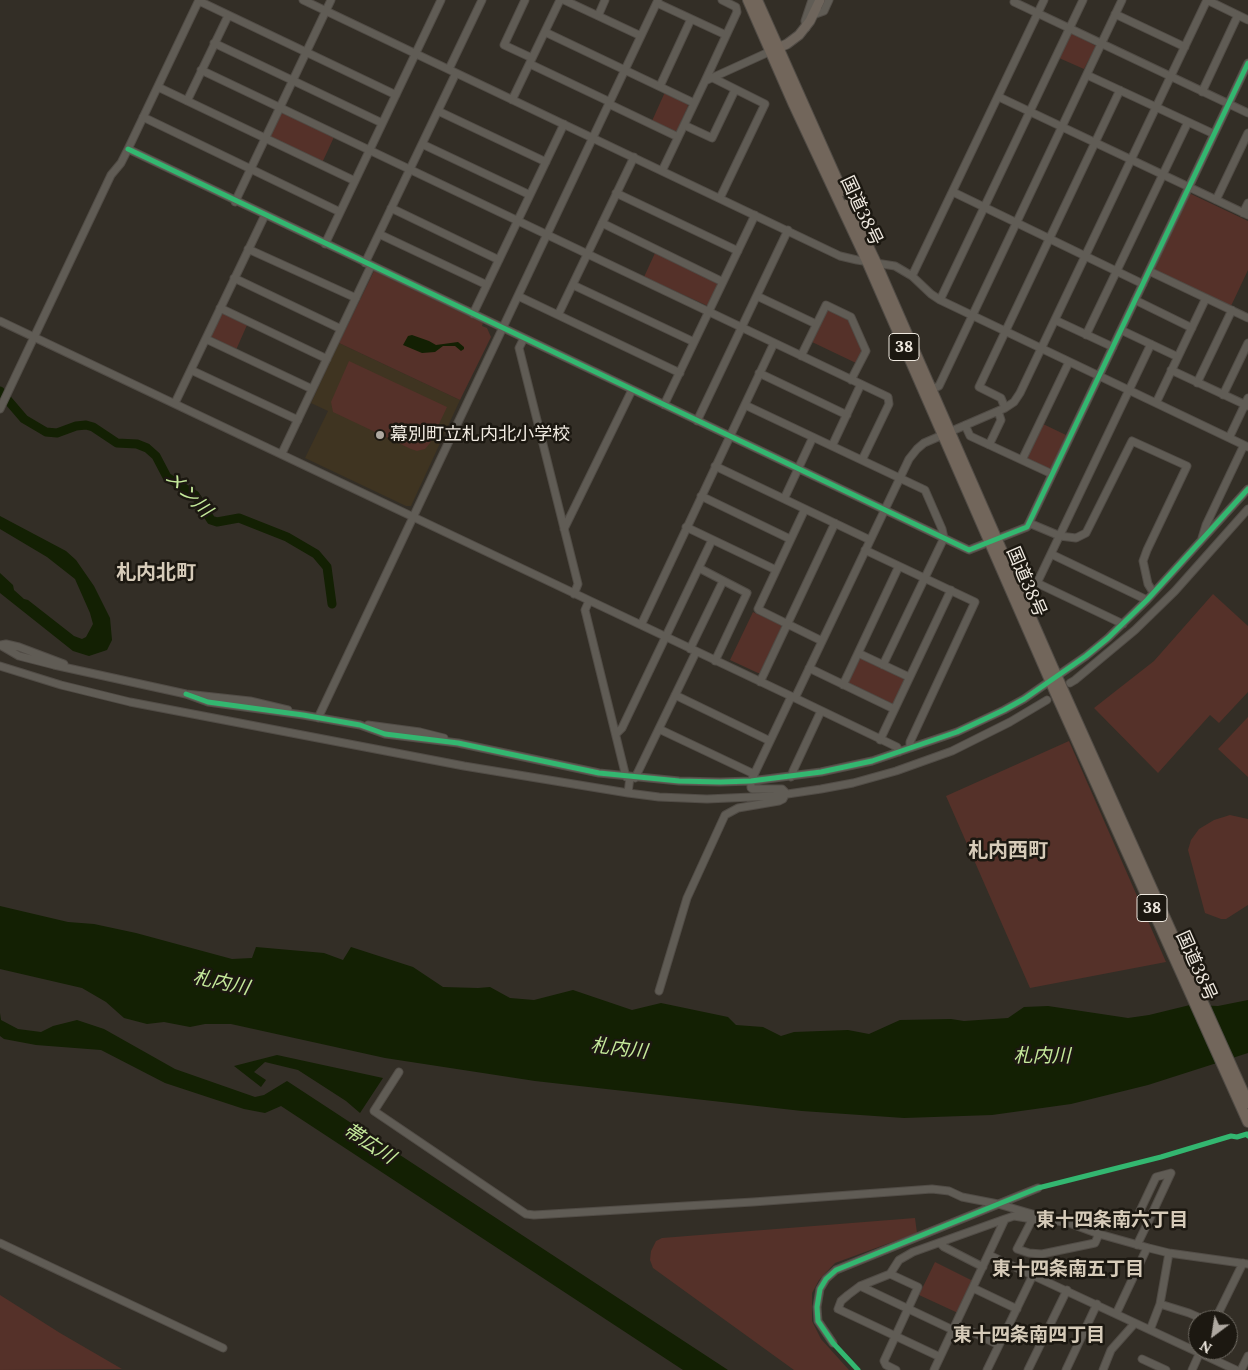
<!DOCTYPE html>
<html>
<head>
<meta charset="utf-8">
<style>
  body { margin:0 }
  #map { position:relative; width:1248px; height:1370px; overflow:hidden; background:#332e26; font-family:Lora,serif }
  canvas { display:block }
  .north { position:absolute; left:1188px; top:1310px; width:50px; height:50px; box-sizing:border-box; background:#1c1811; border:1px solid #716c64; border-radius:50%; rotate:211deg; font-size:14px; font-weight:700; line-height:20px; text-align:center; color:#f0eae1 }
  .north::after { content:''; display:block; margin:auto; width:18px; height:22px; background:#aea8a0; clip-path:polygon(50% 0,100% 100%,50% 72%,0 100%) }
</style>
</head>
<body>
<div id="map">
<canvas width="1248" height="1370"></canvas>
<div class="north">N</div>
</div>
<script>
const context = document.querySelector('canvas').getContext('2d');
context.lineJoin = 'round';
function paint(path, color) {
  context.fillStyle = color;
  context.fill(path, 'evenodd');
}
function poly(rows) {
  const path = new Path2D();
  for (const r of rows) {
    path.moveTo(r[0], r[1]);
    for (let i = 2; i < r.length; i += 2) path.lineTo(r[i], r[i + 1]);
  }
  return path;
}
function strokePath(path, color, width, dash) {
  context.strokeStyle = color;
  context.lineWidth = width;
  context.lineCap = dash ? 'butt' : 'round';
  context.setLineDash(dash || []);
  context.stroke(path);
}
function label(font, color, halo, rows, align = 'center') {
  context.font = font + ' Lora,"Noto Sans JP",serif';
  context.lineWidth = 5;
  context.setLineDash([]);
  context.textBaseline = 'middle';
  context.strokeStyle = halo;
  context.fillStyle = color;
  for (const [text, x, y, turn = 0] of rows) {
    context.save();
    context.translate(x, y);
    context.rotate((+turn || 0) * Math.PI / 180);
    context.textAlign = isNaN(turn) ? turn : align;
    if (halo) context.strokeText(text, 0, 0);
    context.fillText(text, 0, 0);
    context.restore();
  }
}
paint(poly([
  [339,343,460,400,411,506,406,506,305,458,328,411,311,403]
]), '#3f3421');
paint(poly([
  [1072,33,1096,46,1084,69,1059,58,1070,34],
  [665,92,687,103,688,106,677,131,674,131,652,121],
  [283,113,334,137,322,163,271,138,270,136,280,114],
  [1191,194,1248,221,1248,270,1231,306,1155,270,1154,268,1189,195],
  [655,253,717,282,718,284,708,306,644,277],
  [374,271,483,323,482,326,487,328,491,337,460,400,339,343],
  [829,310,848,319,862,351,856,363,812,342,826,311],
  [223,313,247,325,236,350,210,336],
  [349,361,447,407,430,443,425,449,417,451,411,449,333,412,331,402],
  [1043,424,1066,435,1051,469,1048,469,1028,460,1026,457],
  [1213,594,1248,626,1248,692,1219,723,1210,715,1158,773,1094,708,1154,661],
  [753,612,781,625,781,628,760,673,758,673,730,660],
  [860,658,903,678,904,681,893,704,848,683],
  [1248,717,1248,777,1218,749],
  [1069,741,1166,962,1030,988,946,796],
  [1230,815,1248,819,1248,905,1226,919,1221,919,1205,913,1188,850,1191,840,1199,829,1214,820],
  [915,1218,917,1233,835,1263,819,1280,812,1293,812,1321,821,1339,849,1370,794,1370,653,1268,650,1260,651,1251,656,1241,662,1238],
  [935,1262,973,1281,958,1313,919,1295],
  [0,1295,60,1333,122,1369,0,1370]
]), '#553129');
paint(poly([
  [412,335,429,341,436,345,458,342,464,347,464,349,461,351,455,346,443,346,435,352,422,353,403,345,408,336],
  [0,516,66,551,76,560,94,586,110,618,112,640,107,650,89,656,73,651,0,593,0,573,13,585,14,590,24,599,28,600,74,636,82,639,86,637,93,624,90,613,75,579,47,557,0,529],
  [0,906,68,922,94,924,136,933,232,959,252,958,256,947,324,953,343,960,351,947,413,967,443,987,478,988,490,987,510,998,534,1000,573,990,632,1010,661,1003,728,1017,736,1025,763,1027,781,1036,794,1032,848,1030,869,1034,900,1020,951,1019,964,1021,1008,1018,1024,1007,1048,1006,1128,1018,1149,1015,1190,1005,1218,1006,1248,1000,1248,1053,1148,1085,1071,1104,992,1115,904,1118,802,1111,535,1081,385,1058,231,1024,205,1024,190,1027,164,1022,147,1024,124,1018,106,1002,82,988,0,969],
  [0,1013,1,1020,18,1029,41,1032,53,1026,77,1020,104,1029,175,1069,255,1097,264,1095,287,1081,728,1370,683,1370,281,1106,265,1113,244,1109,165,1083,101,1050,36,1045,4,1039,0,1036],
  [277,1055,383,1078,360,1113,346,1101,298,1070,265,1062,254,1072,266,1080,261,1087,234,1066]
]), '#132003');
strokePath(poly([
  [0,391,24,419,46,432,57,433,76,426,86,425,93,427,117,443,137,444,147,448,156,456,167,477,195,495,211,520,217,522,239,518,287,537,316,554,327,567,332,604]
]), '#132003', 9);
const minor = poly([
  [303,0,840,256,857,260,895,266,912,276,931,294,940,300,1248,447],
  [525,0,504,45,532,58],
  [564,0,641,36],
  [1207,0,1248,20],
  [199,1,396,95],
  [1014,2,1248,113],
  [657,3,726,35],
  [1115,14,1185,47],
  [813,15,824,11,829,0],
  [598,16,605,0],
  [806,28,805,21,812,0],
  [545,32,694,103],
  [214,43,382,123],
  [530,64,610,102],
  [449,69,482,0],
  [201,70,888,397,889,404,862,460],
  [1087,75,1214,134],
  [711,77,765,104,720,198],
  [705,81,737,12,736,7,722,0],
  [660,86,691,19],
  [158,87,355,181],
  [1202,92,1238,15],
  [999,97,1248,215],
  [512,100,560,0],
  [187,101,228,16],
  [609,104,678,137],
  [438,111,546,162],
  [143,117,340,212],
  [684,125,712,138,735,90],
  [422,144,530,195],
  [128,149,969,550,1027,527,1029,523,1248,63],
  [662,171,705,81,771,51],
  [953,192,1143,284],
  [616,193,738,251],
  [1216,200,1248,133],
  [235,202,331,0],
  [391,208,499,260],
  [1243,213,1248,203],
  [602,223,723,282],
  [379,234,487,285],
  [325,244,441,0],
  [248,249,356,298],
  [365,263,456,73],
  [1149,271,1248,318],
  [912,276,1044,0],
  [234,278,341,329],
  [573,285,694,342],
  [518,296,680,373],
  [757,296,816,324],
  [940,300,1083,0],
  [1135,300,1192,328],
  [220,308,327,359],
  [473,314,564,124],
  [558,315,634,157],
  [1055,320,1113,347],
  [0,321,795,698,897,747,899,752],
  [1121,330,1178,357],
  [1086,335,1188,122],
  [524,338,519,348,578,584,574,594],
  [206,339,312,389],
  [801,356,826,305,851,317,866,351,851,380],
  [191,370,298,420],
  [1171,370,1248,406],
  [759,373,847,415],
  [1197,383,1232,310],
  [927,391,939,386,1122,0],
  [1223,395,1248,343],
  [175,403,265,215],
  [1156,403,1206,298],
  [664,405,755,215],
  [745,405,925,490,942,529,944,538,883,665],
  [1005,408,1001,398,979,387,1120,90],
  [0,409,111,175,121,163,128,149,199,0],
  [697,421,788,230],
  [965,425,970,436,1052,474],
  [1229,438,1248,398],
  [989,445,1001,420,998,411],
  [832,446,861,384],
  [282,453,371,266],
  [1022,460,1069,362],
  [715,466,870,540],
  [701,496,790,539],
  [784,499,813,437],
  [805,509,758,609,759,610,822,641],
  [1029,523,1060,536,1076,538,1086,533,1132,441,1187,466,1147,550,1143,561,1148,584,1153,592],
  [686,527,776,570],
  [564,529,632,390],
  [1202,538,1206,525,1244,445],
  [865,550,975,602,910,742,910,748],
  [1051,554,1147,600],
  [699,568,747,593,715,661],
  [589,601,585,610,626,777],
  [1123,624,1037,583,1151,344],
  [641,625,774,343],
  [0,645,19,656,54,665,186,694,250,701,288,710],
  [1,645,6,644,19,647,64,664],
  [690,649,723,581],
  [858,653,909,677],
  [0,666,61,685,130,702,464,766,628,793,659,797,707,799,774,796,821,789,853,783,896,771,952,751,1010,722,1047,700],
  [809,668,894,709],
  [760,682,835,523],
  [1070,683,1075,680,1135,630,1175,591,1248,509],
  [843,685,899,566],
  [186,694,208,702,303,715,360,725,385,734,458,743,599,773,679,781,720,782,751,781,821,772,872,761,957,732,1004,710,1024,699,1086,656,1108,638,1147,600,1248,489],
  [675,695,770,741],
  [795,698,909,459,917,449,924,443,1005,408,1014,402,1020,393,1207,0],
  [318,718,658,0],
  [368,725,420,732,444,738],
  [659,729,754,774],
  [616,734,622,728,712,540],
  [880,740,951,590],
  [791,777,793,771,821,711],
  [635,778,696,652],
  [628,793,630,777],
  [785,794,785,792,782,789,753,789,751,788,751,781,791,697],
  [659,991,687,898,725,815,738,808,779,801,783,799,785,795],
  [399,1072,374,1111,526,1214,534,1215,753,1202,932,1189,949,1191,962,1197,998,1204,1053,1220,1069,1223,1099,1234,1149,1248,1169,1253,1248,1264],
  [1032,1220,1017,1249,1029,1253,1042,1254,1095,1243,1099,1234],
  [0,1243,223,1348],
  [940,1243,944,1247,983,1267],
  [1137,1245,1150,1218,1171,1173,1156,1177,1139,1213,1150,1218],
  [989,1255,1236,1370],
  [890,1274,918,1287,884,1361,886,1365,896,1370],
  [860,1286,953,1330],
  [973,1288,1017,1309],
  [1160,1304,1189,1313,1205,1320],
  [1116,1314,1147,1248],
  [1215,1320,1243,1263],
  [956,1324,999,1345],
  [1150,1330,1160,1304,1169,1253],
  [833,1343,818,1321,817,1307,820,1289,826,1279,836,1270,1038,1188],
  [940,1357,838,1309,841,1301,848,1295,860,1286,890,1274,899,1260,913,1252,1005,1219],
  [1142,1359,1166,1370],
  [934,1370,1005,1219,1014,1216,1045,1221],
  [987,1370,1033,1275],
  [1028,1370,1067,1290],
  [1066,1370,1097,1304],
  [1103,1370,1111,1350,1135,1323],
  [1192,1370,1201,1350],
  [1241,1370,1248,1356]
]);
const major = poly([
  [773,50,787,44,799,35,810,21,820,0]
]);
const highway = poly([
  [748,0,794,105,867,261,1056,694,1248,1122],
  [757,0,842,191],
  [848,204,876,263,1053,668,1248,1103]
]);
strokePath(minor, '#514c46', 9);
strokePath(major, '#514c46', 11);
strokePath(highway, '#514c46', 12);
strokePath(minor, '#605c55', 7);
strokePath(major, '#6e655c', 9);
strokePath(highway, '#72665b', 10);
strokePath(poly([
  [128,149,969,550,1027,527,1029,523,1248,63],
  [186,694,208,702,303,715,360,725,385,734,458,743,599,773,679,781,720,782,751,781,821,772,872,761,957,732,1004,710,1024,699,1086,656,1108,638,1147,600,1248,489],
  [858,1370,833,1343,818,1321,817,1307,820,1289,826,1279,836,1270,1038,1188,1161,1157,1231,1136,1237,1137,1247,1134,1248,1136]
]), '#33b770', 5);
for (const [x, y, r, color] of [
  [380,435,5,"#aea8a0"]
]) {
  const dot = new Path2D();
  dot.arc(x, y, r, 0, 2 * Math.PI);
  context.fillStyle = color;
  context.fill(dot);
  strokePath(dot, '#1c1811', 2);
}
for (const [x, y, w] of [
  [904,347,30],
  [1152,908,30]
]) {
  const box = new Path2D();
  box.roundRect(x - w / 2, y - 13.5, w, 27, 4);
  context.fillStyle = '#1c1811';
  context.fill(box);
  strokePath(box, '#f0eae1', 1);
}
label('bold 16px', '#f0eae1', null, [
  ["38",904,347],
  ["38",1152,908]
]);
label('18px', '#f0eae1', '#1c1811', [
  ["国道38号",861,211,65],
  ["国道38号",1026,582,67],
  ["国道38号",1196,966,66]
]);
label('18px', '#f0eae1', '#1c1811', [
  ["幕別町立札内北小学校",390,435]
], 'left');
label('italic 19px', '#c5ea9b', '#1c1811', [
  ["メン川",188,494,45],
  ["札内川",221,983,12],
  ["札内川",619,1049,7],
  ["札内川",1042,1057],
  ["帯広川",369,1144,33]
]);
label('bold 19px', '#d6cbb9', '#1c1811', [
  ["東十四条南六丁目",1112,1221],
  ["東十四条南五丁目",1068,1270],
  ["東十四条南四丁目",1029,1336]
]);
label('bold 20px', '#d6cbb9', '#1c1811', [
  ["札内北町",156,573],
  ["札内西町",1008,851]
]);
</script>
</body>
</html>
